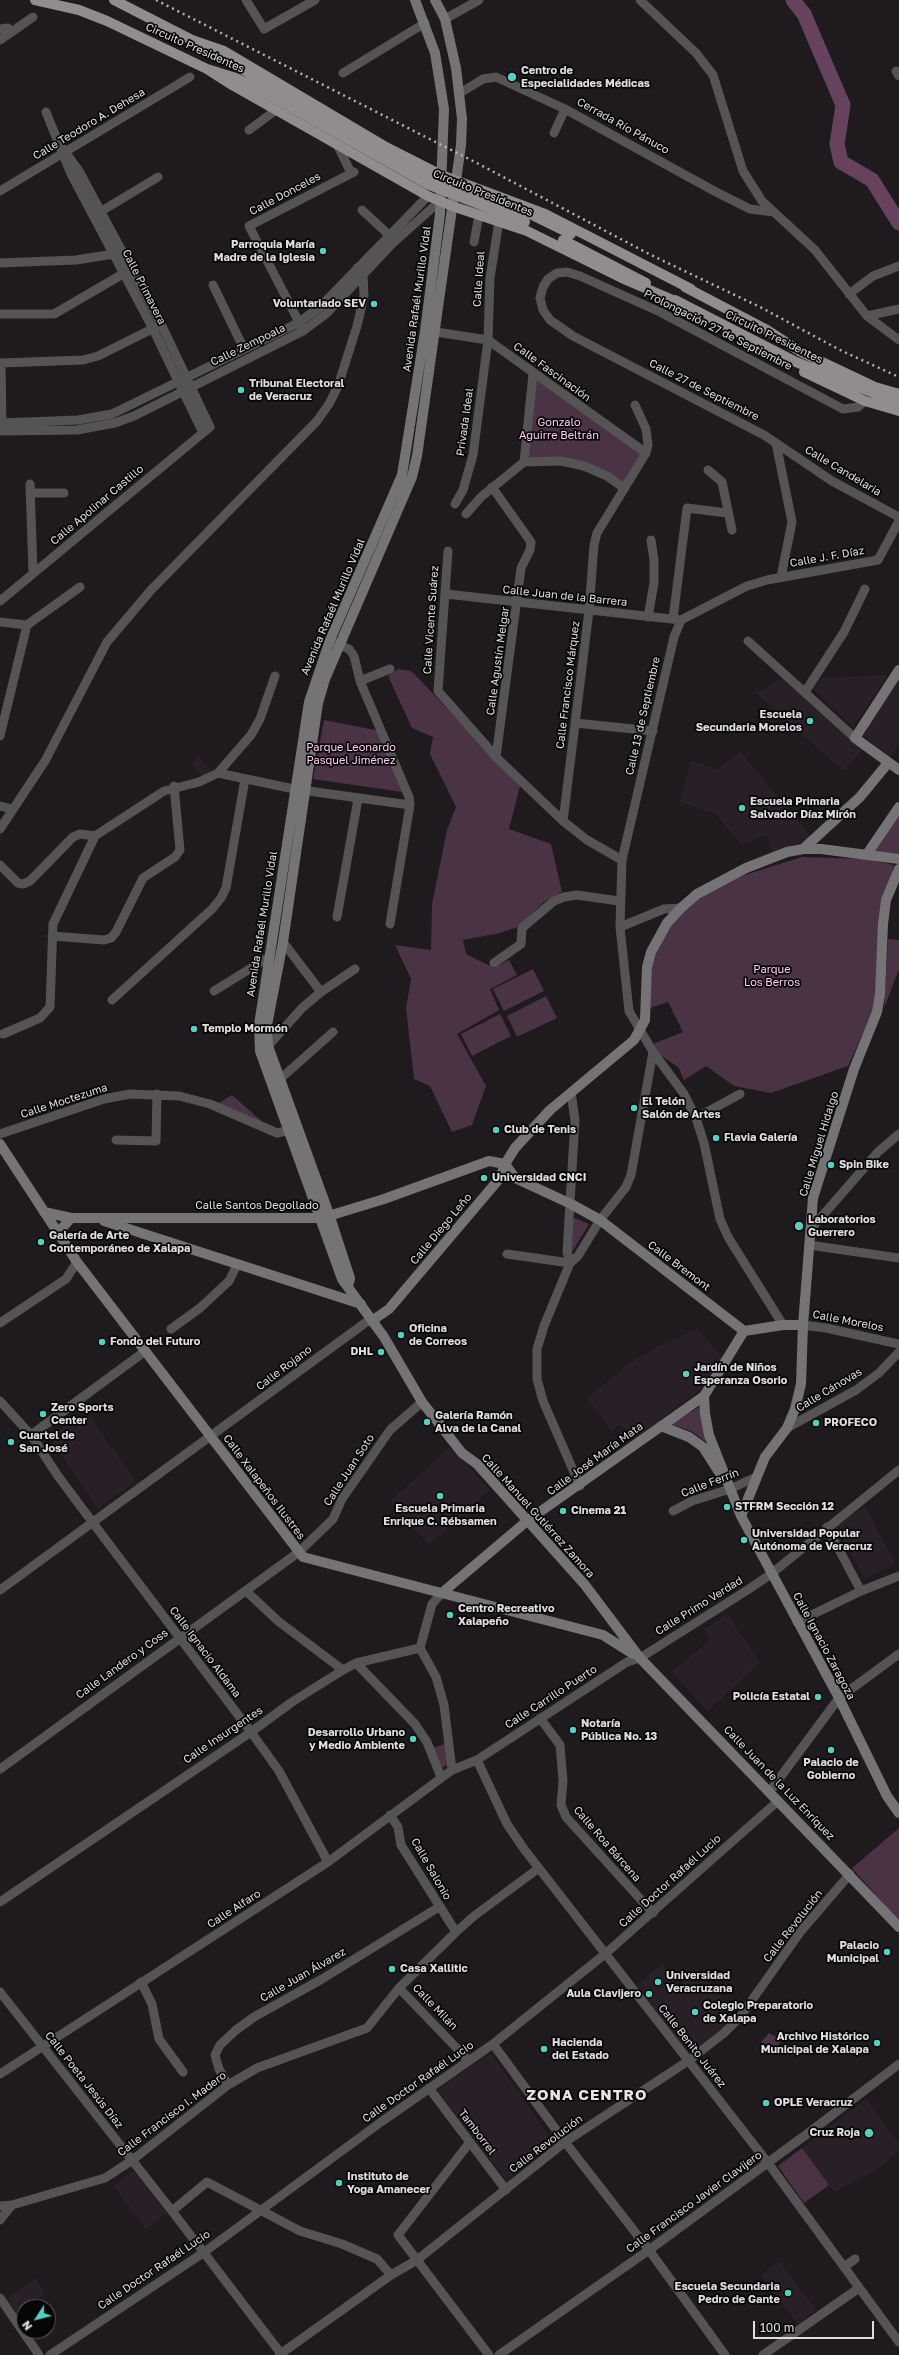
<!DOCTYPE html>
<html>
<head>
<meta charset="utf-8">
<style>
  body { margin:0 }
  #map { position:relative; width:899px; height:2355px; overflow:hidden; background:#1e1a1d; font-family:"Golos Text",sans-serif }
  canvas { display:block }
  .north { position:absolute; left:16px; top:2299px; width:40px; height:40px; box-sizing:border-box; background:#070607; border:1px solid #5e5c5d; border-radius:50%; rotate:234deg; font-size:11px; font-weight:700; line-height:16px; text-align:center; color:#e0dddf }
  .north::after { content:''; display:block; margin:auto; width:14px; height:18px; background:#59cebe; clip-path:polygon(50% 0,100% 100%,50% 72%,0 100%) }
  .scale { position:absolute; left:753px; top:2321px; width:121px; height:18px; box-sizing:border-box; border:2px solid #e0dddf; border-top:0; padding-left:5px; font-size:12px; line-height:14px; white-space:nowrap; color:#e0dddf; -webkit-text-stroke:3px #070607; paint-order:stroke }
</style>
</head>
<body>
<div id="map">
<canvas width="899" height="2355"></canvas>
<div class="north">N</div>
<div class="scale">100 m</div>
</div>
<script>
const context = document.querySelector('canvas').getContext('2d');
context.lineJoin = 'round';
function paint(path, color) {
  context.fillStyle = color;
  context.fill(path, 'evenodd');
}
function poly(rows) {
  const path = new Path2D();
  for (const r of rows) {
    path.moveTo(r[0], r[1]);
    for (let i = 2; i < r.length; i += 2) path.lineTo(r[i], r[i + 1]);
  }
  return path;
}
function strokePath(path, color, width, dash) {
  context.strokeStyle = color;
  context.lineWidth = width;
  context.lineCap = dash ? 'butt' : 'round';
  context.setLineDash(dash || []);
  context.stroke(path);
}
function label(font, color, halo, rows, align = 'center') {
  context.font = font + ' "Golos Text",sans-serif';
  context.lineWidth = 3.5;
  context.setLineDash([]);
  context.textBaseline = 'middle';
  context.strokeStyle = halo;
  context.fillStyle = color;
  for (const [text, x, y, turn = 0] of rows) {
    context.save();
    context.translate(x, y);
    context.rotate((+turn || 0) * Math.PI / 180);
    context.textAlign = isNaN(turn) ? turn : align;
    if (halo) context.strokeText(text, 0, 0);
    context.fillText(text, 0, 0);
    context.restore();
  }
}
paint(poly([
  [888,675,853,727,813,689,821,678],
  [786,677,864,748,843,771,756,693],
  [899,678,899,743,891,757,863,736],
  [741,752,811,837,773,854,766,835,742,845,715,814,680,802,691,760,717,769],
  [198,756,212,770,203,778,191,763],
  [697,1329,724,1359,702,1388,635,1439,620,1425,611,1431,587,1398,627,1365,656,1347],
  [90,1416,136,1482,98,1508,49,1437,70,1423,73,1427],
  [450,1447,490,1490,429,1545,390,1501],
  [865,1506,895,1563,865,1579,835,1525],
  [727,1614,760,1663,708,1711,671,1672,710,1640,703,1630],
  [663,1964,678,1986,697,1970,738,2015,688,2055,635,1986],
  [491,2053,554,2143,506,2180,437,2090],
  [866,2099,899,2144,899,2152,874,2171,834,2192,802,2148],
  [133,2170,167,2213,146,2229,113,2186],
  [779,2261,816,2310,798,2324,760,2275],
  [35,2278,45,2293,28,2307,24,2307,24,2310,18,2315,7,2299]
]), '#292027');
paint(poly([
  [533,374,646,453,624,488,584,466,524,462],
  [398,669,411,671,422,682,520,786,509,829,551,844,562,892,544,902,518,927,500,933,463,940,466,954,494,968,509,960,517,975,490,989,499,1010,457,1034,486,1086,472,1125,452,1132,430,1086,414,1079,406,1008,411,979,395,945,431,950,432,904,447,830,456,807,430,754,433,737,412,728,388,676],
  [324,720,385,732,409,793,313,779],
  [899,815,899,854,874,852],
  [802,857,867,859,894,865,881,914,874,1009,848,1066,771,1093,734,1086,706,1066,684,1080,679,1068,659,1054,653,1044,683,1032,668,1002,650,1008,653,946,663,927,710,886],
  [888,939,899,940,899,969,884,1008],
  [533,969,544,991,504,1011,493,989],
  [546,996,557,1018,517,1037,507,1016],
  [500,1014,511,1036,472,1056,461,1034],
  [232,1095,266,1125,217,1104],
  [570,1216,589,1224,569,1257],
  [701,1406,702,1423,709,1444,691,1431,671,1424],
  [445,1744,447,1765,440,1769,433,1748],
  [899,1828,899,1922,852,1868],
  [769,2033,781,2040,776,2050,761,2042],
  [802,2148,829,2185,804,2203,778,2166]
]), '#4a3345');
strokePath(poly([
  [793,0,804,14,843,105,837,144,841,162,872,180,899,223]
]), '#66425f', 15);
strokePath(poly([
  [246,0,264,29,315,0],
  [640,0,696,53,713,75,743,171,762,201,815,250,867,316,899,340],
  [445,19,479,0],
  [0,29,8,28,12,32],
  [0,40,33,17],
  [896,71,899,76],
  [343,73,425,23],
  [460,93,483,79,496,77,565,109,716,192,750,209,774,212],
  [46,112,71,174,153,329,203,433],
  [249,130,276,110],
  [554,133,565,109],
  [337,144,351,173],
  [0,191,190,77],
  [362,210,389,235],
  [100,212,158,177],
  [474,242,479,215],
  [0,263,76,260,114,254],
  [213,285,244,349],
  [849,294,873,276,899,266],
  [0,314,54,314,128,271],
  [867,316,899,309],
  [301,326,249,226,354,172],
  [436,332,488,340,646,453],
  [865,401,858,407,843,409,660,312,580,276,567,272,557,273,548,279,543,287,540,298,543,310,550,320,573,336,764,435,832,481,899,517],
  [0,423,78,420,112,414,298,323,320,307,428,196],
  [2,428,1,363,83,360,98,356,158,326],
  [0,431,77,430,115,423,134,416,303,331,326,314,393,243,440,201],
  [776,443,792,522,781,577],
  [524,462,561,461,584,466,607,476,624,488],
  [524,462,533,374],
  [708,470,722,482,732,530],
  [30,484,33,573],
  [492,487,531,542,530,550,521,568,496,757],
  [30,493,64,493],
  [455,504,463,490,473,455,488,340,490,278,499,221],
  [466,514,481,497,524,462],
  [448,551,438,691,498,759,563,821,587,840,622,860],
  [446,594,681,620],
  [0,601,210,427,161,324,79,171,60,145],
  [648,617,654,583,654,560,651,540],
  [673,619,687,508,727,513],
  [0,622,27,625],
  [27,625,80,587],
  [748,641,855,738],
  [333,642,349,649,354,656,360,681,409,797,410,805,390,924],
  [360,681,390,669],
  [805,692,844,632,865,589],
  [575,723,653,731],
  [0,736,27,625],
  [218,773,294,789,410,805],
  [0,806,12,809],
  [563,821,589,611,594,545,597,533,646,453,648,445,646,429,635,405],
  [0,829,45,761,107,642,151,590,317,421,329,404,338,386,357,326,364,296,363,274,357,268],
  [0,865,18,883,23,884,30,881,73,837,80,834,95,836],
  [337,917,358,799],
  [620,927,664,909,681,908],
  [52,936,104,940,111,938,116,932,143,878,175,857,180,850,174,786],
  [283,942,321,992],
  [494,963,521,944,522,928,554,901,564,897,577,895,619,901],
  [214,991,269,957],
  [112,1000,212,909,221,898,226,888,245,779],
  [3,1034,40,1018,50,1007,53,924,95,836,164,791,199,782,218,773,251,735,260,719,275,676],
  [268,1046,302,1008,321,992,355,969],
  [279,1080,333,1032],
  [696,1118,740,1094],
  [0,1134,104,1099,130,1094,179,1096,210,1104,277,1133,295,1129],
  [116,1140,156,1141,157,1094],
  [810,1230,878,1152,899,1134],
  [809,1245,899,1258],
  [507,1254,570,1263,567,1252,575,1120,571,1092],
  [0,1323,66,1279,77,1262],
  [783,1325,728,1237,720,1219,704,1143,696,1118,684,1094,653,1052,629,1011,620,927,622,860,674,637,681,620,747,586,767,580,878,560,899,521],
  [803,1325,826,1328,899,1344],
  [171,1329,200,1308,229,1281,237,1265],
  [0,1401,31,1435,58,1476,93,1523,251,1732,279,1771,328,1862],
  [787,1428,856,1390,879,1373,899,1352],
  [31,1435,144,1352],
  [580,1486,543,1401,537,1379,537,1349,544,1326,570,1263,578,1256,600,1220,626,1187,631,1175,653,1052],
  [673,1511,692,1501,730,1489,756,1477],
  [827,1527,861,1591],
  [0,1590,365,1323,373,1320],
  [246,1591,278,1621,343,1670],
  [797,1622,861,1591,899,1576],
  [420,1648,436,1677,444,1705,452,1770],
  [420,1648,432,1604,443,1592],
  [356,1663,415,1724,427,1742,441,1777],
  [540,1718,560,1745,563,1781,561,1805,566,1817,653,1913],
  [477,1760,507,1824,524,1849,768,2163,899,2342],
  [0,1769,299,1552,333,1519,342,1499,390,1430,422,1402],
  [770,1791,839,1698,899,1654],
  [390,1815,398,1827,401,1845,456,1932],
  [0,1902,251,1732,292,1702,343,1670,356,1663,420,1648],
  [141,1982,152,2004,159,2039,183,2072],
  [399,1988,469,2061],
  [0,1992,172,2211,282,2355],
  [493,2044,565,2142,649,2250,725,2355],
  [0,2074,328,1862,452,1770,477,1760,627,1662,640,1658,749,1589,771,1574,899,1470],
  [228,2085,219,2069,215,2055,220,2045,236,2030,254,2017,322,1979,439,1907],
  [429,2088,506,2190],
  [470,2142,398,2235,489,2355],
  [0,2206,12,2205,105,2178,131,2161,228,2085,257,2068,367,2028,399,1988,456,1932,474,1916,539,1868],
  [172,2211,207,2182,300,2231,342,2244,377,2259,391,2275],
  [0,2220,12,2205],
  [844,2267,855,2259],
  [0,2298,39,2355],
  [50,2355,203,2253,381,2122,493,2044,605,1954,778,1801],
  [279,2355,391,2275,417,2260,565,2142,688,2061,724,2033,740,2017,801,1931,850,1874],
  [499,2355,649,2250,811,2131,899,2064],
  [763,2355,859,2288]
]), '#565355', 9);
strokePath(poly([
  [415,0,435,53,444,109,440,214,425,331,402,475,330,640,309,702,259,1025,260,1051,342,1279,384,1337,422,1402,462,1453,477,1464,585,1585,640,1658,899,1927],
  [899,670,855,738,899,770],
  [803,849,860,797,888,763],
  [867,854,899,807],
  [0,1144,77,1262,303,1557,603,1635,633,1654],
  [505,1164,515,1178,571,1204,600,1220,744,1331],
  [44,1212,71,1218,322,1218,384,1199,489,1161,505,1164],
  [104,1221,361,1304],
  [57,1234,71,1218],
  [348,1286,350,1278,330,1217,268,1046,267,1025,283,942,318,703,325,679,412,477,417,456,461,145,462,119,456,68,445,19,435,0],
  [373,1320,389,1309,500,1178,505,1164,515,1148,550,1110,634,1040,645,1020,647,967,651,952,667,923,681,908,697,894,746,868,787,852,803,849,821,849,899,859],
  [744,1331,783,1325,803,1325],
  [704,1396,705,1414,709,1435,741,1516,839,1698,887,1796,899,1813],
  [661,1426,689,1437,703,1447,719,1472],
  [741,1516,765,1457,787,1428,795,1409,801,1384,803,1325,813,1198,854,1069,877,1012,880,994,883,924,886,900,899,869],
  [443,1592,527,1521,704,1396,744,1331]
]), '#767376', 10);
strokePath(poly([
  [35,0,79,10,107,21,207,69,236,78,262,91],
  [114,0,192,40,264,82],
  [192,40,224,51,386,147,441,175,545,214,691,289],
  [207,69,232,85,428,196,452,206,527,231,626,280,680,303],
  [528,213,571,234],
  [563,240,646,283],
  [685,287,767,330,801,352,875,387,899,394],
  [675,300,796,362,899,403],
  [804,372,865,401,899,411]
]), '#908c8f', 10);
strokePath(poly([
  [156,0,473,161,651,255,760,307,842,351,899,377]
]), '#b7b4b6', 2.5, [2, 4]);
strokePath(poly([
  [264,82,400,161,444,183,527,213],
  [262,91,427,184,525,222]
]), '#908c8f', 10);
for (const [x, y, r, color] of [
  [512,77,5,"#59cebe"],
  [323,251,4,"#59cebe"],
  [374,304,4,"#59cebe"],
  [241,390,4,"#59cebe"],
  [810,721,4,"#59cebe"],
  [742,808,4,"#59cebe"],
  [194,1029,4,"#59cebe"],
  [634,1108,4,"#59cebe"],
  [496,1130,4,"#59cebe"],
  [716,1138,4,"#59cebe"],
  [831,1165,4,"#59cebe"],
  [484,1178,4,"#59cebe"],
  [799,1226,5,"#59cebe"],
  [41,1242,4,"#59cebe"],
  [401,1335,4,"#59cebe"],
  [102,1342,4,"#59cebe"],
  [381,1352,4,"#59cebe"],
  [686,1374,4,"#59cebe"],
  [43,1414,4,"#59cebe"],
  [427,1422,4,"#59cebe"],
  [816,1423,4,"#59cebe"],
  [11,1442,4,"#59cebe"],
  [440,1496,4,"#59cebe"],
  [727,1507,4,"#59cebe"],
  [563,1511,4,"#59cebe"],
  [744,1540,4,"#59cebe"],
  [450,1615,4,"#59cebe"],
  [818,1697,4,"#59cebe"],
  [573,1730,4,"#59cebe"],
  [413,1739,4,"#59cebe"],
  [831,1750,4,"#59cebe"],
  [887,1952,4,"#59cebe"],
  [392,1969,4,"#59cebe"],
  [658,1982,4,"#59cebe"],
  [649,1994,4,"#59cebe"],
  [695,2012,4,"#59cebe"],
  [877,2043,4,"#59cebe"],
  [544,2049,4,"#59cebe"],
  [766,2103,4,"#59cebe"],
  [869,2133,5,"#59cebe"],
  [339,2183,4,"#59cebe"],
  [788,2293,4,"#59cebe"]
]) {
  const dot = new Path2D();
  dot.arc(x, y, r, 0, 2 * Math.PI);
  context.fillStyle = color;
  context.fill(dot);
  strokePath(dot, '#070607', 1.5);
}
label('11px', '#e0dddf', '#070607', [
  ["Circuito Presidentes",195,48,24],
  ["Calle Teodoro A. Dehesa",89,124,-31],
  ["Cerrada Río Pánuco",623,126,29],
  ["Circuito Presidentes",483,193,22],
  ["Calle Donceles",285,194,-28],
  ["Calle Ideal",479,279,-86],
  ["Calle Primavera",144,287,63],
  ["Avenida Rafaél Murillo Vidal",417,299,-82],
  ["Prolongación 27 de Septiembre",718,330,27],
  ["Circuito Presidentes",774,337,26],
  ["Calle Zempoala",248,345,-26],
  ["Calle Fascinación",552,372,36],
  ["Calle 27 de Septiembre",704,390,27],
  ["Privada Ideal",465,422,-82],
  ["Calle Candelaria",843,471,31],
  ["Calle Apolinar Castillo",97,505,-40],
  ["Calle J. F. Díaz",827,557,-10],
  ["Calle Juan de la Barrera",565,596,6],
  ["Avenida Rafaél Murillo Vidal",333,607,-67],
  ["Calle Vicente Suárez",431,620,-86],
  ["Calle Agustín Melgar",498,661,-82],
  ["Calle Francisco Márquez",568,685,-83],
  ["Calle 13 de Septiembre",643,716,-77],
  ["Avenida Rafaél Murillo Vidal",262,924,-81],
  ["Calle Moctezuma",64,1101,-18],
  ["Calle Miguel Hidalgo",819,1144,-73],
  ["Calle Santos Degollado",257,1206],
  ["Calle Diego Leño",441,1229,-50],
  ["Calle Bremont",679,1266,37],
  ["Calle Morelos",848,1321,11],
  ["Calle Rojano",284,1368,-37],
  ["Calle Cánovas",829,1390,-31],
  ["Calle José María Mata",595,1459,-36],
  ["Calle Juan Soto",349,1470,-57],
  ["Calle Ferrín",710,1483,-21],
  ["Calle Xalapeños Ilustres",264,1487,53],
  ["Calle Manuel Gutiérrez Zamora",538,1516,48],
  ["Calle Primo Verdad",699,1606,-32],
  ["Calle Ignacio Zaragoza",824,1646,62],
  ["Calle Ignacio Aldama",205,1652,53],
  ["Calle Landero y Coss",122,1664,-36],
  ["Calle Carrillo Puerto",551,1697,-33],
  ["Calle Insurgentes",223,1735,-34],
  ["Calle Juan de la Luz Enríquez",779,1783,46],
  ["Calle Roa Bárcena",607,1844,49],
  ["Calle Salonio",431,1869,60],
  ["Calle Doctor Rafaél Lucio",670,1881,-42],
  ["Calle Alfaro",234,1909,-33],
  ["Calle Revolución",793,1926,-52],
  ["Calle Juan Álvarez",303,1975,-30],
  ["Calle Milán",435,2007,46],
  ["Calle Benito Juárez",692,2046,52],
  ["Calle Poeta Jesús Díaz",84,2080,52],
  ["Calle Doctor Rafaél Lucio",418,2082,-35],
  ["Calle Francisco I. Madero",172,2114,-37],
  ["Tamborrel",477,2132,53],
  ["Calle Revolución",546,2144,-37],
  ["Calle Francisco Javier Clavijero",694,2202,-36],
  ["Calle Doctor Rafaél Lucio",154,2270,-34]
]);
label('bold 11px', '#e0dddf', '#070607', [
  ["Centro de",521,71],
  ["Especialidades Médicas",521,84],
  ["Parroquia María",315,245,"right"],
  ["Madre de la Iglesia",315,258,"right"],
  ["Voluntariado SEV",366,304,"right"],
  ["Tribunal Electoral",249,384],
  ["de Veracruz",249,397],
  ["Escuela",802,715,"right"],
  ["Secundaria Morelos",802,728,"right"],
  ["Escuela Primaria",750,802],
  ["Salvador Díaz Mirón",750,815],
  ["Templo Mormón",202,1029],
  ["El Telón",642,1102],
  ["Salón de Artes",642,1115],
  ["Club de Tenis",504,1130],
  ["Flavia Galería",724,1138],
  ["Spin Bike",839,1165],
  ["Universidad CNCI",492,1178],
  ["Laboratorios",808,1220],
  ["Guerrero",808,1233],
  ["Galería de Arte",49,1236],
  ["Contemporáneo de Xalapa",49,1249],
  ["Oficina",409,1329],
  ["de Correos",409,1342],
  ["Fondo del Futuro",110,1342],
  ["DHL",373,1352,"right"],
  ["Jardín de Niños",694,1368],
  ["Esperanza Osorio",694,1381],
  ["Zero Sports",51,1408],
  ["Center",51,1421],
  ["Galería Ramón",435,1416],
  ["Alva de la Canal",435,1429],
  ["PROFECO",824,1423],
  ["Cuartel de",19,1436],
  ["San José",19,1449],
  ["STFRM Sección 12",735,1507],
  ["Escuela Primaria",440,1509,"center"],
  ["Enrique C. Rébsamen",440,1522,"center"],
  ["Cinema 21",571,1511],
  ["Universidad Popular",752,1534],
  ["Autónoma de Veracruz",752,1547],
  ["Centro Recreativo",458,1609],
  ["Xalapeño",458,1622],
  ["Policía Estatal",810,1697,"right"],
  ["Notaría",581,1724],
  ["Pública No. 13",581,1737],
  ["Desarrollo Urbano",405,1733,"right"],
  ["y Medio Ambiente",405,1746,"right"],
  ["Palacio de",831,1763,"center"],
  ["Gobierno",831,1776,"center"],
  ["Palacio",879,1946,"right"],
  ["Municipal",879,1959,"right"],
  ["Casa Xallitic",400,1969],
  ["Universidad",666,1976],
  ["Veracruzana",666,1989],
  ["Aula Clavijero",641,1994,"right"],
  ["Colegio Preparatorio",703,2006],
  ["de Xalapa",703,2019],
  ["Archivo Histórico",869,2037,"right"],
  ["Municipal de Xalapa",869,2050,"right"],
  ["Hacienda",552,2043],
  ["del Estado",552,2056],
  ["OPLE Veracruz",774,2103],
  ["Cruz Roja",860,2133,"right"],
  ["Instituto de",347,2177],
  ["Yoga Amanecer",347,2190],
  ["Escuela Secundaria",780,2287,"right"],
  ["Pedro de Gante",780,2300,"right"]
], 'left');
label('11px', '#fdcbf3', '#070607', [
  ["Gonzalo",559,423],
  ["Aguirre Beltrán",559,436],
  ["Parque Leonardo",351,748],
  ["Pasquel Jiménez",351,761],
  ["Parque",772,970],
  ["Los Berros",772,983]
]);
context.letterSpacing = '1px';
label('bold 15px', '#e8e2e6', '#070607', [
  ["ZONA CENTRO",587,2095]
]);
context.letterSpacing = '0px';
</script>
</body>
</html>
